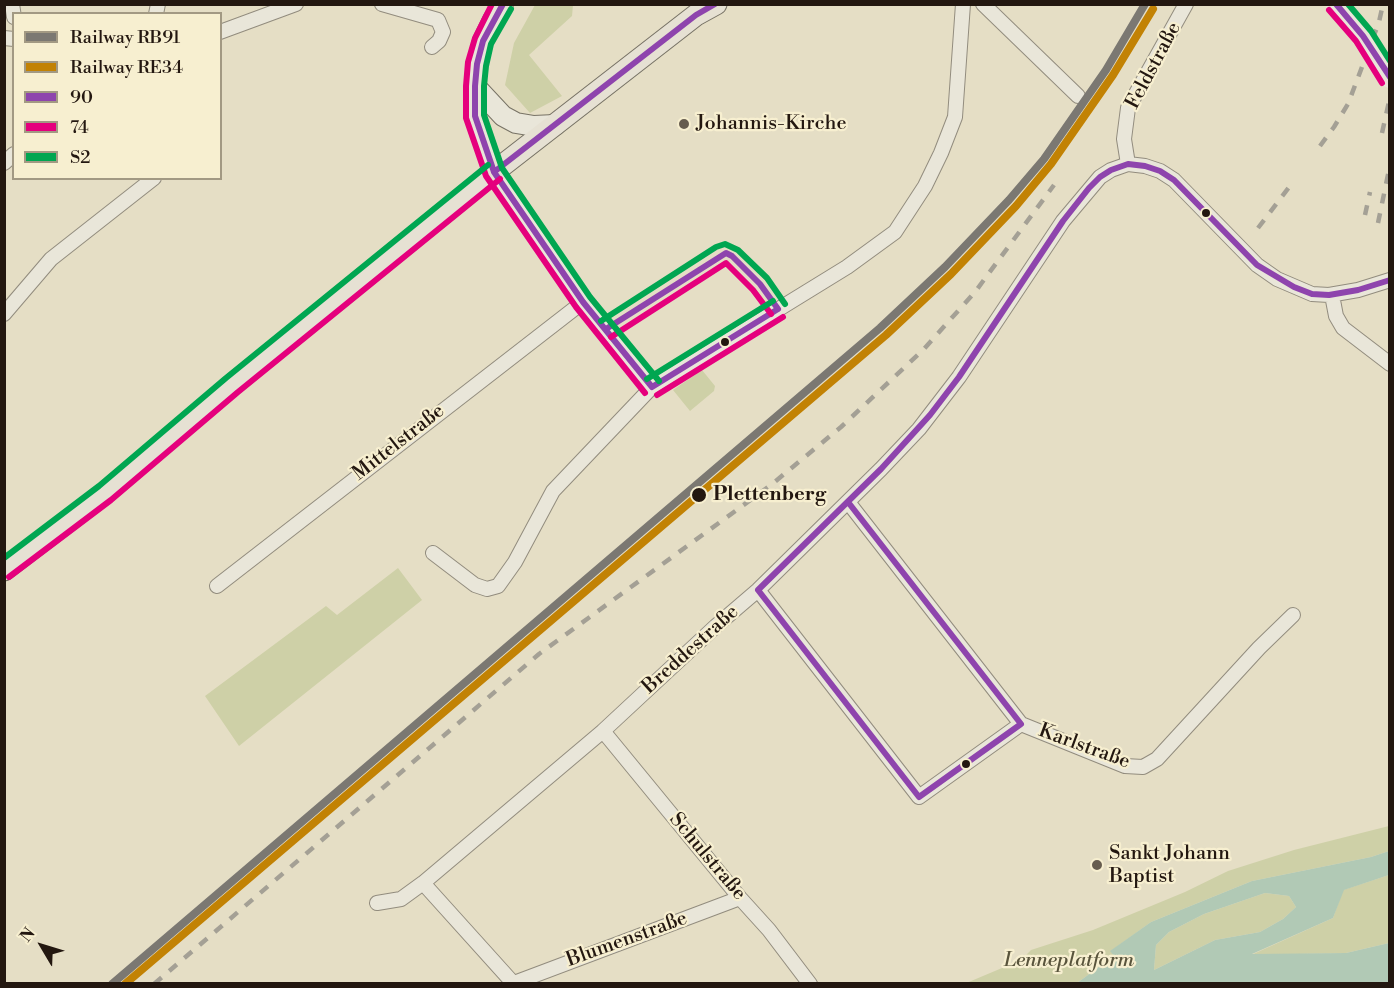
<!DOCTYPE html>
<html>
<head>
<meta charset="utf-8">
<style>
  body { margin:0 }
  #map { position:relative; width:1394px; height:988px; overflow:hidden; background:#e5dec5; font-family:"Libre Bodoni",serif }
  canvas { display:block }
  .frame { position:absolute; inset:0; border:6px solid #231710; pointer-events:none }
  .legend { position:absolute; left:12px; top:12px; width:210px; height:168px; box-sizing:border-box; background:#f7efd0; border:2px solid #a29983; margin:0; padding:8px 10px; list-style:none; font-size:18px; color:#231710 }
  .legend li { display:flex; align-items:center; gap:12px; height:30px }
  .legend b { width:30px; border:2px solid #a29983 }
  .north { position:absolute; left:12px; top:916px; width:60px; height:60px; -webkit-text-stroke:4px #f7efd0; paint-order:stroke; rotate:308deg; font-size:16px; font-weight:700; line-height:24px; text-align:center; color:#231710 }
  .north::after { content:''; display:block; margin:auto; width:21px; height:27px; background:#231710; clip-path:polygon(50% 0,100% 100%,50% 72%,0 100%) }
</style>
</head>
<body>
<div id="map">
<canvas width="1394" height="988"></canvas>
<div class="frame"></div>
<ul class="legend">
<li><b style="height:8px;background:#7b7872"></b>Railway RB91</li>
<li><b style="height:8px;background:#c28204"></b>Railway RE34</li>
<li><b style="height:8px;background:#8e44ad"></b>90</li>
<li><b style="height:8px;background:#e5007d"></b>74</li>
<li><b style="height:8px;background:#00a651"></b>S2</li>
</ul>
<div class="north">N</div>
</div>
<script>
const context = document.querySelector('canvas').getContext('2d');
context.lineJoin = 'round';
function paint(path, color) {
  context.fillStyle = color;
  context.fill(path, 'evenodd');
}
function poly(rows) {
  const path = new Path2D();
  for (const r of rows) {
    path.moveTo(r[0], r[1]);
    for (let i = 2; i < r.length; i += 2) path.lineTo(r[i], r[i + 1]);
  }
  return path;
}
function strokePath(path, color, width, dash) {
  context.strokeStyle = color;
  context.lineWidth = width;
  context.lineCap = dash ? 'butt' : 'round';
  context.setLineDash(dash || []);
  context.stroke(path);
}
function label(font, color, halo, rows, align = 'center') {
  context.font = font + ' "Libre Bodoni",serif';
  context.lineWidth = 4.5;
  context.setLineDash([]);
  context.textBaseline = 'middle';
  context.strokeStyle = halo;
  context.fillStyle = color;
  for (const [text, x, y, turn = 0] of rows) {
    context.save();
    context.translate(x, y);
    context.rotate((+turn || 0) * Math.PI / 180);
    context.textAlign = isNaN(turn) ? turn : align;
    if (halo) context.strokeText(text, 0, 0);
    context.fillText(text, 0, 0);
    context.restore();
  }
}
paint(poly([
  [535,5,573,5,572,16,529,55,562,96,530,113,505,85,514,43],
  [702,370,715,386,714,391,690,411,673,390],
  [398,568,422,600,239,746,205,696,326,606,337,615],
  [1389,826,1389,851,1371,857,1252,881,1151,922,1111,951,1114,956,1077,983,964,984,1021,960,1031,950,1093,930,1185,892,1228,871,1294,850],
  [1389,875,1389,943,1346,953,1251,955,1333,918,1343,890],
  [1265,893,1289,896,1296,907,1283,919,1260,932,1215,940,1154,970,1156,945,1169,932,1204,914]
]), '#ced0a7');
paint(poly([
  [1389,851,1389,875,1344,890,1333,918,1252,954,1346,953,1389,943,1389,983,1077,983,1114,956,1110,951,1151,922,1252,881,1371,857],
  [1265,893,1289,896,1296,907,1283,919,1260,932,1215,940,1154,970,1156,945,1169,932,1204,914]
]), '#b1c9b5');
const street = poly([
  [12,4,14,17],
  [382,4,438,20,443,32,439,41,432,47],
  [983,4,1078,96],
  [156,14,158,4],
  [220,32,296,4],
  [4,38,14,39],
  [4,163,14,154],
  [1128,164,1124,139,1128,108,1186,4],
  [494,172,583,302,652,387],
  [1332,295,1336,316,1343,328,1390,364],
  [4,314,51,259,154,178],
  [848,502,1021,724,1125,766,1143,767,1157,759,1259,648,1293,615],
  [433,553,475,585,487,589,498,586,515,562,553,491,652,387,847,267,895,232,925,186,941,153,955,117,963,4],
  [217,586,583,302],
  [758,590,919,797,1021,724],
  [603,731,740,898,769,930,810,984],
  [423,883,514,984],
  [377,903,401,899,423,883,603,731,716,626,758,590,881,469,919,429,959,377,1063,221,1100,177,1111,170,1128,164,1145,166,1160,171,1174,180,1257,265,1277,279,1312,294,1329,295,1358,290,1390,280],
  [514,983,740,898]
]);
const secondary = poly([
  [475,86,503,116,516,123,534,126,555,125],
  [494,172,475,116,475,86,477,64,483,41,493,20,503,4]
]);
const primary = poly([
  [4,570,105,493,232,385,494,172,696,15,716,4]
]);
strokePath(street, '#928c7e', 16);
strokePath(secondary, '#777265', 22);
strokePath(primary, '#777265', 23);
strokePath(street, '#e9e6d9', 14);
strokePath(secondary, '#e9e6d9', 20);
strokePath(primary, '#e6e1d3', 21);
strokePath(poly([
  [1382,133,1390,97],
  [1320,146,1334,127,1348,104,1379,22,1383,4],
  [1365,215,1370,192],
  [1378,223,1390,165],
  [1258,228,1290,186],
  [154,984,539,654,771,485,841,427,923,350,975,292,1054,185]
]), '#a4a095', 4.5, [10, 10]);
const secondaryBridge = poly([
  [1336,4,1363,36,1390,78]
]);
strokePath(secondaryBridge, '#777265', 22, []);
strokePath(secondaryBridge, '#e9e6d9', 20);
strokePath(poly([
  [503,4,483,41,477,64,475,86,475,116,494,172,583,302,652,387],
  [1336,4,1363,36,1390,77],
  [494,172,696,15,715,4],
  [606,329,726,253,732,256,760,284,778,309],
  [652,387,778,309],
  [848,502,1021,724,919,797,758,590,881,469,930,415,959,377,1063,221,1089,188,1100,177,1111,170,1128,164,1145,166,1160,171,1174,180,1257,265,1294,287,1312,294,1329,295,1358,290,1390,280]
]), '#8e44ad', 6);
strokePath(poly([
  [492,4,475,38,468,62,466,86,466,118,486,176,576,307,645,393],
  [1329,10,1356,41,1382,83],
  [611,337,726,263,753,290,771,314],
  [657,395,783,317],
  [9,577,111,500,238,392,500,179]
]), '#e5007d', 6);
strokePath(poly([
  [1348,4,1371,31,1390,61],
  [511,9,491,44,486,66,484,86,484,115,502,168,590,297,659,381],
  [601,321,716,247,725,244,738,250,767,278,785,304],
  [647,379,773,301],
  [4,558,99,486,226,378,488,165]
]), '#00a651', 6);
strokePath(poly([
  [112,984,880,328,945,267,1009,200,1044,159,1106,70,1145,4]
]), '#7b7872', 8);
strokePath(poly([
  [125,984,886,335,951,274,1016,206,1051,164,1113,75,1153,9]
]), '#c28204', 8);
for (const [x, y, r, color] of [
  [684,124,6,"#675d4f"],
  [1206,213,5,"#231710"],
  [725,342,5,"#231710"],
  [699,495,8,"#231710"],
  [966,764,5,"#231710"],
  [1097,865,6,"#675d4f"]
]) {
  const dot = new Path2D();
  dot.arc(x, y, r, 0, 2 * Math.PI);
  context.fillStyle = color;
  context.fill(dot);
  strokePath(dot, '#f7efd0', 2);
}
label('20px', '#231710', '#f7efd0', [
  ["Feldstraße",1154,66,-62],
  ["Mittelstraße",399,443,-38],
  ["Breddestraße",691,650,-42],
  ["Karlstraße",1084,747,20],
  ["Schulstraße",707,857,50],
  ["Blumenstraße",627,940,-20]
]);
label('20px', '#231710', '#f7efd0', [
  ["Johannis-Kirche",696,124],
  ["Sankt Johann",1109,854],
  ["Baptist",1109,877]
], 'left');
label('bold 20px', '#231710', '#f7efd0', [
  ["Plettenberg",713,495]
], 'left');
label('italic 20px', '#59543c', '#f7efd0', [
  ["Lenneplatform",1069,961]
]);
</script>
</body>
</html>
